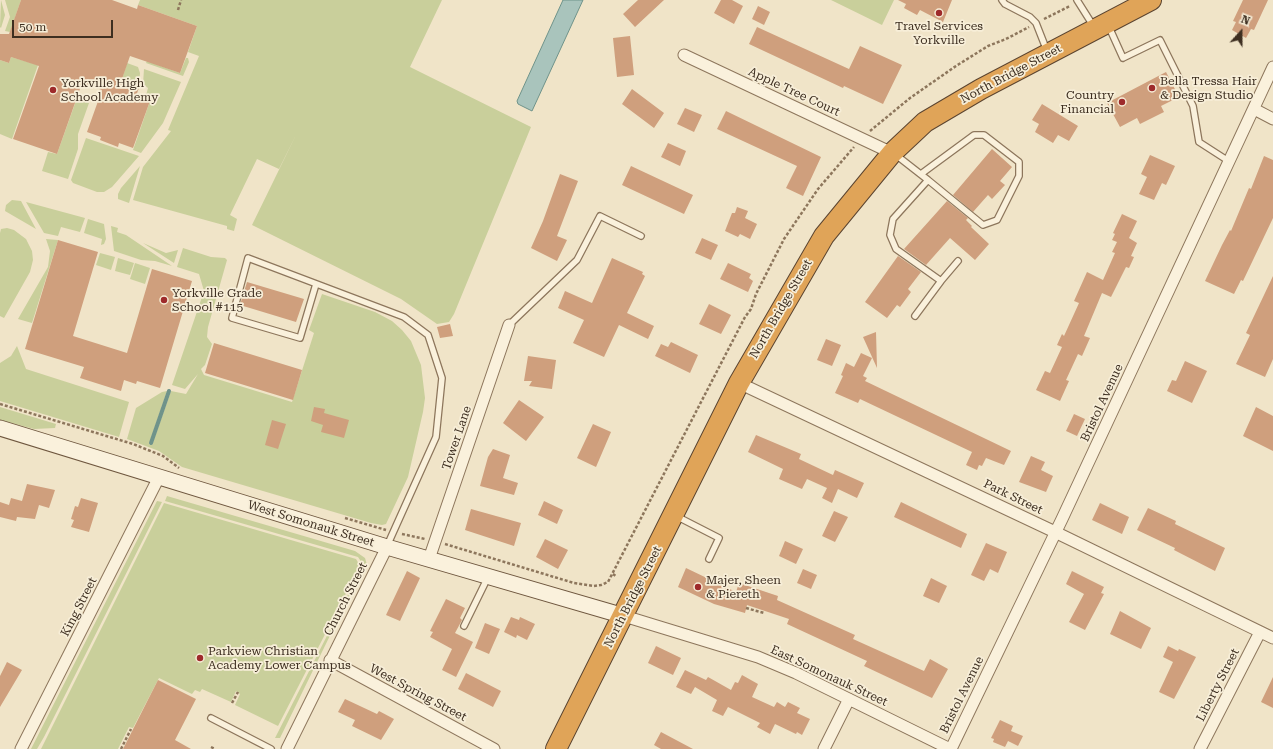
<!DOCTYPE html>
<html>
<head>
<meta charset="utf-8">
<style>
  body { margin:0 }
  #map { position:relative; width:1273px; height:749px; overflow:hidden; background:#f0e4c8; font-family:"Roboto Serif",serif }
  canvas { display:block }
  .north { position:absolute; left:1221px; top:12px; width:40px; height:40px; -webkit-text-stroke:3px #f7eed8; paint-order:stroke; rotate:21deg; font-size:11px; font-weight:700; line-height:16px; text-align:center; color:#3d2e20 }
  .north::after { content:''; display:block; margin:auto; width:14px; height:18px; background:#3d2e20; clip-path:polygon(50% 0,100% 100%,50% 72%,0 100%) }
  .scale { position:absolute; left:12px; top:20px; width:101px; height:18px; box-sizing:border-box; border:2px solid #3d2e20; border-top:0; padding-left:5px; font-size:12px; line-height:14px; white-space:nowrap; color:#3d2e20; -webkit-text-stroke:3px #f7eed8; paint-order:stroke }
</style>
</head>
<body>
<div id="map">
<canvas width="1273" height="749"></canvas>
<div class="north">N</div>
<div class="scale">50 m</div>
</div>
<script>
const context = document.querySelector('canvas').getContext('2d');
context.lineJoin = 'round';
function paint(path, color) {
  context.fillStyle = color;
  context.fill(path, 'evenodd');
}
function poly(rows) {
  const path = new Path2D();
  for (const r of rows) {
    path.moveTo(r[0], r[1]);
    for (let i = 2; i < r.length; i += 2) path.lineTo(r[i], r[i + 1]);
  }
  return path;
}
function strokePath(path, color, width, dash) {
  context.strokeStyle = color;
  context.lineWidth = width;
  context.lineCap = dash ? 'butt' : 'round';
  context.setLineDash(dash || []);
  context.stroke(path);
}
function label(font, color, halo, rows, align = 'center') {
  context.font = font + ' "Roboto Serif",serif';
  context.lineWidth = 3.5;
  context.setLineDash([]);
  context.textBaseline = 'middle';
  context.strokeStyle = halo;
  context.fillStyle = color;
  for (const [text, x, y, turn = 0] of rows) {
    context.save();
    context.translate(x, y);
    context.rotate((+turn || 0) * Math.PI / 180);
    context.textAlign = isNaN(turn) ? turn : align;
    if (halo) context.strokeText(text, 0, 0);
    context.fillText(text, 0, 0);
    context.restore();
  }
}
paint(poly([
  [1,0,5,15,1,28,0,27],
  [5,0,21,0,10,32,5,31,10,17],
  [140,0,442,0,410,67,531,127,454,314,449,322,437,324,401,299,252,225,296,135,279,169,257,159,230,215,237,219,234,231,227,229,227,226,133,200,143,167,171,131,168,130,199,56,188,52,197,26,138,5],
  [831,0,894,0,882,25],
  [11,57,38,65,12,139,0,134,0,60,9,63],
  [186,58,188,58,189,62,183,76,146,63,147,61,180,73],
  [127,63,138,67,140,73,139,85,122,79],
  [144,69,181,82,163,123,141,153,133,150,150,101,145,99,148,88,143,84],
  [77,98,89,103,78,134,78,149,68,179,42,171,48,152,57,154],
  [86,138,139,156,112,187,104,192,97,192,73,183,71,180],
  [140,166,129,203,118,199,118,194,121,188],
  [12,200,21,201,36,229,5,211,6,205],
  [26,202,85,218,80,232,61,227,58,236,44,233],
  [88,219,104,224,106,239,104,244,101,245,102,239,84,233],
  [111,226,118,228,117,232,126,235,172,266,155,261,141,260,114,251],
  [7,228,14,230,26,239,32,251,33,260,30,272,4,318,0,316,0,233,1,229],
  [46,239,58,240,32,323,18,319,48,267,50,251],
  [143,243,166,253,178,250,174,263],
  [183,248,211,257,225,258,227,260,208,327,207,337,212,344,205,365,201,369,204,375,292,402,314,333,309,330,322,294,375,312,392,321,402,330,411,341,421,365,425,398,423,412,408,477,386,524,382,525,371,523,182,467,159,451,127,439,136,408,162,392,167,391,149,444,152,445,171,391,186,394,198,374,185,389,172,385,204,291,199,274,177,267],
  [100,253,115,257,111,270,96,265],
  [118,258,134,263,130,275,115,271],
  [135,263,150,268,145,284,130,279],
  [17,346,26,369,129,402,119,437,0,401,0,363,11,356],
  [0,407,56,424,55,428,34,429,0,420],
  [167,496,355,551,365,558,367,565,362,563,358,557,165,501],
  [157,501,162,502,44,737,37,749,31,749],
  [164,503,356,559,360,566,278,726,235,705,240,694,236,691,231,702,202,689,200,692,195,690,192,694,159,678,133,728,129,727,118,749,41,749],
  [362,567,366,568,361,572,280,738,275,738]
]), '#c9cf9b');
const water = poly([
  [563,0,583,0,532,111,518,104,517,101,563,0]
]);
paint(water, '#a9c4bc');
strokePath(water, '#6f938a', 1);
strokePath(poly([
  [151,443,169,391]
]), '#6f938a', 4);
paint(poly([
  [21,0,112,0,137,9,138,5,197,26,180,73,130,56,122,79,140,85,136,96,150,101,133,148,119,143,118,147,100,140,101,137,87,132,102,90,82,83,57,154,13,139,39,66,11,57,9,63,0,60,0,34,9,34],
  [638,0,664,0,635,27,623,14],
  [721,0,732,0,743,6,734,24,714,13],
  [898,0,952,0,943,22,920,10,917,15,904,8,906,4],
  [1243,0,1268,0,1254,30,1251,29,1246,38,1232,30,1236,22,1233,21],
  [758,6,770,12,764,25,752,19],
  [757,27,849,69,860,46,902,65,883,104,844,86,843,88,749,44],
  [630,36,634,75,617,77,613,38],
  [1166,72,1179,97,1161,106,1164,112,1140,124,1137,118,1120,127,1107,103],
  [632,89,664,113,654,128,622,104],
  [1042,104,1078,126,1069,141,1058,135,1053,143,1035,132,1039,124,1032,120],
  [685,108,702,115,694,132,677,124],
  [726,111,821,157,803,196,786,188,797,166,717,129],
  [668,143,686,151,680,166,661,157],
  [992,149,1012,167,1000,181,1005,185,992,199,988,195,973,212,953,195],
  [1150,155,1175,166,1166,185,1162,183,1154,200,1139,194,1147,177,1141,174],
  [1264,156,1273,160,1273,218,1243,281,1241,280,1234,294,1205,281,1222,245,1230,230,1231,231,1249,188,1251,189],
  [631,166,693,195,684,214,622,185],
  [560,174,578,181,557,236,567,240,557,261,531,248,543,221],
  [947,201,968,218,966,220,972,226,971,227,989,244,975,260,950,238,926,265,904,249],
  [737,207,748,211,745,218,757,224,750,239,740,234,738,237,725,231,732,213,735,213],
  [1122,214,1137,221,1129,238,1137,243,1131,256,1134,257,1129,268,1126,267,1111,297,1102,293,1084,336,1090,338,1082,356,1078,354,1066,380,1069,381,1060,401,1036,390,1045,371,1050,373,1062,347,1057,345,1062,334,1064,336,1079,303,1074,301,1087,272,1103,280,1115,253,1112,252,1117,242,1112,240,1115,234,1113,233],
  [702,238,718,245,711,260,695,253],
  [58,240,98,252,73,336,127,353,152,269,192,281,160,388,137,381,136,384,124,380,121,391,80,378,84,367,25,349],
  [898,256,921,272,908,289,911,292,900,307,897,305,887,318,865,302],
  [612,258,643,272,642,274,645,276,627,313,654,326,648,339,619,325,604,357,573,343,584,320,558,308,565,291,592,303],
  [728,263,751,274,749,278,753,281,748,292,720,279],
  [1273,276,1273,359,1265,377,1236,364,1250,335,1246,333],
  [247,282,304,299,296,322,240,305],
  [709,304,731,315,721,334,699,324],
  [450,324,453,336,440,338,437,327],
  [876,332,877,368,863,337],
  [826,339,841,345,832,366,817,360],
  [671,342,698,355,690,373,655,356,661,344,668,347],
  [214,343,302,370,293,400,205,373],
  [861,353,872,358,863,376,867,378,865,381,1011,451,1004,465,986,458,982,466,979,465,977,470,966,465,972,452,860,399,858,403,835,393,843,376,841,375,846,363,854,367],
  [528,356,556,360,552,389,529,386,532,381,524,381],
  [1185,361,1207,371,1192,403,1167,391,1172,380,1176,381],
  [519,400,544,417,526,441,503,423],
  [314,407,325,409,324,413,349,420,344,438,321,432,323,425,311,421],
  [1256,407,1273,416,1273,451,1243,436],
  [1074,414,1085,419,1077,436,1066,431],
  [272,420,286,424,278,449,265,445],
  [593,424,611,432,596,467,577,458],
  [756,435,801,454,799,459,833,475,835,470,864,483,857,498,838,489,832,503,822,498,827,488,807,479,802,489,779,479,783,469,748,452],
  [493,449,510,455,503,478,518,483,514,495,480,486,488,457],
  [1031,456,1045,462,1041,470,1053,476,1046,492,1019,482],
  [27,484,55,490,49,508,39,505,35,519,17,517,16,521,0,517,0,502,9,505,11,498,22,501],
  [81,498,98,503,89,532,71,527,74,520,71,519,75,506,78,507],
  [544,501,563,510,557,524,538,515],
  [901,502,967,534,961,548,894,517],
  [1100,503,1129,517,1122,534,1092,520],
  [1148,508,1176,521,1175,524,1225,548,1215,571,1174,550,1175,548,1137,530],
  [471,509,521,523,514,546,465,530],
  [834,511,848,517,835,542,822,536],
  [545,539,568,550,558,569,536,557],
  [785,541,803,549,796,564,779,556],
  [986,543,1007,552,998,573,990,569,984,581,971,575],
  [686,568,736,592,739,583,778,596,777,600,855,635,853,639,924,671,930,659,948,669,932,698,864,666,867,661,787,624,789,619,747,605,745,613,714,604,678,587],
  [803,569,817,575,811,589,797,583],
  [407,571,420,578,400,621,386,615],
  [1072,571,1104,587,1101,593,1104,594,1085,630,1069,622,1084,594,1066,584],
  [931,578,947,586,939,603,923,596],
  [446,599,465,608,460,618,462,620,455,633,473,642,456,677,442,670,452,649,430,637,433,632,430,631],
  [1120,611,1151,628,1141,649,1110,634],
  [511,617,519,620,520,617,535,624,527,640,517,635,516,638,504,632],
  [485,623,500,629,489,654,475,648],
  [656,646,681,658,673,675,648,663],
  [1168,646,1178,651,1179,649,1196,657,1174,699,1159,692,1173,662,1163,657],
  [7,662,22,670,0,707,0,676],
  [685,670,706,680,708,677,731,690,735,682,738,683,742,675,758,684,752,697,774,707,777,702,785,707,788,702,800,708,797,713,810,719,802,735,797,732,796,734,775,724,770,734,757,727,760,723,728,707,723,716,712,711,717,700,695,687,691,694,676,687],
  [466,673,501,691,493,707,458,689],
  [1273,677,1273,708,1261,702],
  [158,680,196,699,175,740,191,749,123,749],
  [345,699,377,714,379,711,394,719,381,740,352,726,355,720,338,712],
  [1000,720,1013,726,1011,731,1023,736,1018,746,1008,741,1005,747,993,742,994,739,991,738],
  [661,732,693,749,661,749,654,745]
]), '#cf9f7d');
const lane = poly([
  [1002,0,1005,4,1030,17,1036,23,1047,51],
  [1077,0,1094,27],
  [1109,27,1123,58,1160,40,1193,106,1199,142,1230,162],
  [896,155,928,180,893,219,890,235,896,249,941,281,958,261],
  [921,174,974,135,984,135,1019,162,1019,176,997,220,983,225,928,180],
  [316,284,300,338,232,318,248,258,404,317,428,335,442,378,436,437,387,546],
  [915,316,941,281],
  [509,325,577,260,600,216,641,236],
  [676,516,719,538,709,559],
  [464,626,488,577],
  [211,718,271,749]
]);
const street = poly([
  [684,55,892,153],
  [1254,109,1273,119],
  [739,383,1055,532,1273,638],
  [429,559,509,325],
  [624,616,758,657,796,673,950,749],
  [330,660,494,749],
  [21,749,159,477],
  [287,749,387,547],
  [824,749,849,699],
  [951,749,1062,519,1273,67],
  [1200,749,1260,632]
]);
const secondary = poly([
  [0,428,387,547,624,616]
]);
const highway = poly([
  [556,749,739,383,824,236,892,153,925,122,981,89,1151,0]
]);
strokePath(lane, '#8d765c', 8);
strokePath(street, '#8d765c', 13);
strokePath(secondary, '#6f573f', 17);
strokePath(highway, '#5b4430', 22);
strokePath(poly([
  [178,10,181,0],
  [1044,19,1070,6],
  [870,131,910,98,956,66,988,46,1006,39,1029,27],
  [0,404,133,444,163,456,179,468],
  [345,518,386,530],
  [402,534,425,539],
  [445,544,574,583,594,586,601,585,608,582,745,317,751,309,756,294,784,239,818,189,854,147],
  [613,574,617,577],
  [746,608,764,613],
  [232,703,238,692],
  [211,747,215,749],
  [121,749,131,729]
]), '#8d765c', 2.5, [3, 2]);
strokePath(lane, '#faf1dc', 5.5);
strokePath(street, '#faf1dc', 11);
strokePath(secondary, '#faf1dc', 15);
strokePath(highway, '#e0a458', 20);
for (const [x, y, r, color] of [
  [939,13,4,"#9e2a2b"],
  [1152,88,4,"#9e2a2b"],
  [53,90,4,"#9e2a2b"],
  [1122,102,4,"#9e2a2b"],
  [164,300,4,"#9e2a2b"],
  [698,587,4,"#9e2a2b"],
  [200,658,4,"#9e2a2b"]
]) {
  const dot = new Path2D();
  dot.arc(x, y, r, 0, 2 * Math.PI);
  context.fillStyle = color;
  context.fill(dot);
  strokePath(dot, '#f7eed8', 1.5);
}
label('12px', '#3d2e20', '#f7eed8', [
  ["Travel Services",939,26,"center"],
  ["Yorkville",939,40,"center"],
  ["Bella Tressa Hair",1160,81],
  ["& Design Studio",1160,95],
  ["Yorkville High",61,83],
  ["School Academy",61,97],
  ["Country",1114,95,"right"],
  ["Financial",1114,109,"right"],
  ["Yorkville Grade",172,293],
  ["School #115",172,307],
  ["Majer, Sheen",706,580],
  ["& Piereth",706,594],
  ["Parkview Christian",208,651],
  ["Academy Lower Campus",208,665]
], 'left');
label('12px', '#3d2e20', '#f7eed8', [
  ["North Bridge Street",1011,74,-28],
  ["Apple Tree Court",794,92,25],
  ["North Bridge Street",781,309,-60],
  ["Bristol Avenue",1102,403,-65],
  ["Tower Lane",457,438,-71],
  ["Park Street",1013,497,26],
  ["West Somonauk Street",311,524,17],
  ["North Bridge Street",633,597,-63],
  ["Church Street",346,599,-63],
  ["King Street",79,607,-63],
  ["East Somonauk Street",829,676,25],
  ["Liberty Street",1218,685,-63],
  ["West Spring Street",418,693,28],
  ["Bristol Avenue",962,695,-64]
]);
</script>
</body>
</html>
